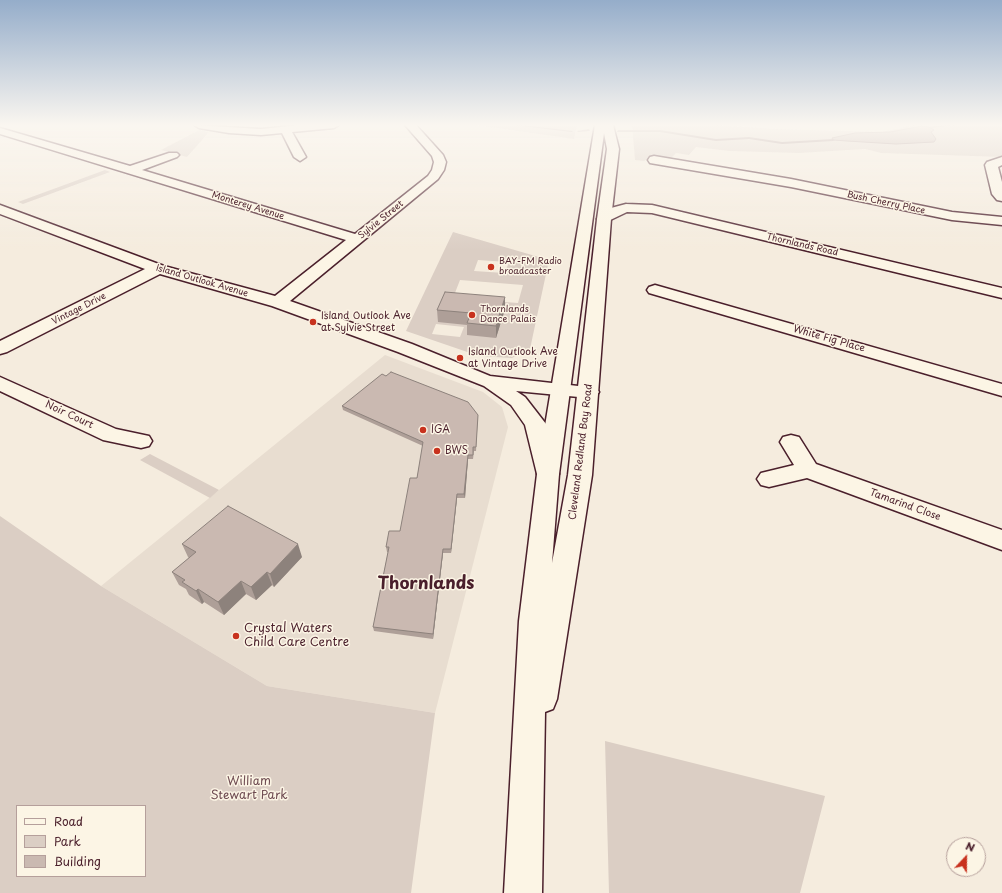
<!DOCTYPE html>
<html>
<head>
<meta charset="utf-8">
<style>
  body { margin:0 }
  #map { position:relative; width:1002px; height:893px; overflow:hidden; background:#f5ecde; font-family:"Playpen Sans",sans-serif }
  canvas { display:block }
  .legend { position:absolute; left:16px; top:805px; width:130px; height:72px; box-sizing:border-box; background:#fcf5e5; border:1px solid #b59f9b; margin:0; padding:5px 7px; list-style:none; font-size:12px; color:#4a1f2b }
  .legend li { display:flex; align-items:center; gap:8px; height:20px }
  .legend b { width:20px; border:1px solid #b59f9b }
  .north { position:absolute; left:946px; top:837px; width:40px; height:40px; box-sizing:border-box; background:#fcf5e5; border:1px solid #b59f9b; border-radius:50%; rotate:22deg; font-size:11px; font-weight:700; line-height:16px; text-align:center; color:#4a1f2b }
  .north::after { content:''; display:block; margin:auto; width:14px; height:18px; background:#c8321e; clip-path:polygon(50% 0,100% 100%,50% 72%,0 100%) }
</style>
</head>
<body>
<div id="map">
<canvas width="1002" height="893"></canvas>
<ul class="legend">
<li><b style="height:5px;background:#fcf5e5"></b>Road</li>
<li><b style="height:11px;background:#dbcec4"></b>Park</li>
<li><b style="height:11px;background:#cab9b1"></b>Building</li>
</ul>
<div class="north">N</div>
</div>
<script>
const context = document.querySelector('canvas').getContext('2d');
context.lineJoin = 'round';
function paint(path, color) {
  context.fillStyle = color;
  context.fill(path, 'evenodd');
}
function poly(rows) {
  const path = new Path2D();
  for (const r of rows) {
    path.moveTo(r[0], r[1]);
    for (let i = 2; i < r.length; i += 2) path.lineTo(r[i], r[i + 1]);
  }
  return path;
}
function strokePath(path, color, width, dash) {
  context.strokeStyle = color;
  context.lineWidth = width;
  context.lineCap = dash ? 'butt' : 'round';
  context.setLineDash(dash || []);
  context.stroke(path);
}
function label(font, color, halo, rows, align = 'center') {
  context.font = font + ' "Playpen Sans",sans-serif';
  context.lineWidth = 3;
  context.setLineDash([]);
  context.textBaseline = 'middle';
  context.strokeStyle = halo;
  context.fillStyle = color;
  for (const [text, x, y, turn = 0] of rows) {
    context.save();
    context.translate(x, y);
    context.rotate((+turn || 0) * Math.PI / 180);
    context.textAlign = isNaN(turn) ? turn : align;
    if (halo) context.strokeText(text, 0, 0);
    context.fillText(text, 0, 0);
    context.restore();
  }
}
paint(poly([
  [385,355,483,392,502,407,508,427,435,713,267,686,101,586]
]), '#e8ddd0');
paint(poly([
  [475,125,577,125,574,139],
  [632,125,714,125,776,129,882,132,915,125,1002,125,1002,157,881,153,865,149,799,153,729,151,696,147,689,155,676,153,670,159,649,158,644,161,635,160],
  [199,130,209,132,187,157,161,150],
  [105,170,110,172,23,204,18,202],
  [453,232,549,260,530,349,512,358,479,356,406,331],
  [478,260,508,262,509,263,504,273,474,271],
  [460,280,523,285,518,303,453,298],
  [436,324,464,327,460,337,432,334],
  [150,454,219,490,210,498,140,460],
  [0,516,101,586,267,686,435,713,411,893,0,893],
  [17,806,145,806,145,876,17,876],
  [605,741,825,796,800,893,609,893]
]), '#dbcec4');
const water = poly([
  [922,126,929,127,934,130,931,132,936,139,934,142,896,144,847,141,833,140,832,138,855,133,890,132,922,126]
]);
paint(water, '#b8a39e');
strokePath(water, '#8c6e70', 1);
paint(poly([
  [512,125,522,125,573,131,572,132,512,125],
  [945,125,959,125,929,128,928,127,945,125],
  [589,129,590,131,578,132,577,131,589,129],
  [618,130,660,130,716,139,749,137,782,142,833,139,835,140,833,141,782,144,749,139,716,141,660,132,617,132,618,130]
]), '#8c6e70');
const minor = poly([
  [194,125,261,129,300,125,339,125,334,128,292,132,306,157,300,161,294,157,282,133,261,135,229,133,199,128,194,125],
  [405,125,416,125,443,155,446,162,444,170,438,179,290,301,412,344,490,376,596,388,599,392,596,396,589,398,516,391,525,397,546,424,559,474,556,480,548,482,540,480,537,474,525,425,511,405,484,386,398,352,272,306,160,274,7,352,0,354,0,341,145,269,0,214,0,205,164,266,275,296,346,240,0,134,0,128,130,166,169,153,177,153,179,155,177,157,142,170,355,234,428,176,432,170,434,162,432,156,405,125],
  [654,156,791,179,952,212,1002,217,1002,225,952,220,791,187,650,163,648,160,650,157,654,156],
  [1002,157,1002,165,998,167,1002,182,1002,201,997,200,992,194,985,165,987,162,1002,157],
  [626,204,652,205,1002,288,1002,298,652,213,627,212,604,223,599,222,597,219,611,208,626,204],
  [655,285,1002,384,1002,396,649,293,647,290,649,287,655,285],
  [0,377,116,429,149,436,152,441,149,446,141,448,103,440,0,391,0,377],
  [791,435,799,437,816,464,1002,530,1002,550,807,478,769,487,761,485,757,479,761,473,794,465,780,442,783,437,791,435]
]);
const highway = poly([
  [595,125,613,125,619,149,611,219,592,475,557,699,553,709,545,712,542,893,504,893,519,621,537,474,595,125],
  [604,133,607,149,597,219,568,475,552,563,559,474,604,133]
]);
strokePath(minor, '#4a1f2b', 3);
strokePath(highway, '#4a1f2b', 3);
paint(minor, '#fcf5e5');
paint(highway, '#fcf5e5');
paint(poly([
  [505,309,496,338,467,335,467,325,438,322,437,310],
  [342,406,478,415,476,451,474,451,473,459,468,459,465,498,457,498,451,553,443,553,433,639,374,631,373,627,388,552,387,552,386,547,400,531,417,478,423,446,343,410],
  [182,544,302,557,274,587,272,585,256,600,246,594,224,615,204,602,202,604,189,595,186,589,179,585,172,572,189,558,188,557]
]), '#ae9f98');
paint(poly([
  [505,297,505,309,496,338,496,326],
  [468,455,468,459,465,498,464,494],
  [457,494,457,498,451,553,451,549],
  [298,544,302,557,274,587,270,574],
  [443,549,443,553,433,639,433,634],
  [267,572,272,585,256,600,251,587],
  [241,581,246,594,224,615,218,602],
  [198,589,204,602,202,604,196,591]
]), '#8d827c');
const building = poly([
  [445,292,505,297,496,326,467,323,471,313,437,310,445,292],
  [391,372,468,402,478,415,476,447,473,447,473,455,468,455,464,494,457,494,451,549,443,549,433,634,373,627,389,547,386,547,389,531,400,531,410,478,417,478,423,442,342,406,382,374,386,376,391,372],
  [228,506,298,544,270,574,267,572,251,587,241,581,218,602,198,589,196,591,182,582,185,580,172,572,196,552,182,544,228,506]
]);
paint(building, '#cab9b1');
strokePath(building, '#8d827c', 1);
const sky = context.createLinearGradient(0, 0, 0, 250);
sky.addColorStop(0, '#95adca');
sky.addColorStop(0.5, '#faf6f0');
sky.addColorStop(1, '#faf6f000');
context.fillStyle = sky;
context.fillRect(0, 0, 1002, 250);
for (const [x, y, r, color] of [
  [491,267,4,"#c8321e"],
  [472,315,4,"#c8321e"],
  [313,322,4,"#c8321e"],
  [460,358,4,"#c8321e"],
  [423,430,4,"#c8321e"],
  [437,451,4,"#c8321e"],
  [236,636,4,"#c8321e"]
]) {
  const dot = new Path2D();
  dot.arc(x, y, r, 0, 2 * Math.PI);
  context.fillStyle = color;
  context.fill(dot);
  strokePath(dot, '#fcf5e5', 1.5);
}
label('9px', '#4a1f2b', '#fcf5e5', [
  ["Bush Cherry Place",886,203,12],
  ["Monterey Avenue",248,206,17],
  ["Sylvie Street",381,220,-39],
  ["Thornlands Road",802,245,13],
  ["Island Outlook Avenue",202,281,16],
  ["Vintage Drive",79,309,-27]
]);
label('9px', '#4a1f2b', '#fcf5e5', [
  ["BAY-FM Radio",499,262],
  ["broadcaster",499,272],
  ["Thornlands",480,310],
  ["Dance Palais",480,320]
], 'left');
label('10px', '#4a1f2b', '#fcf5e5', [
  ["Island Outlook Ave",321,316],
  ["at Sylvie Street",321,328],
  ["Island Outlook Ave",468,352],
  ["at Vintage Drive",468,364],
  ["IGA",431,430],
  ["BWS",445,451]
], 'left');
label('10px', '#4a1f2b', '#fcf5e5', [
  ["White Fig Place",829,339,16],
  ["Noir Court",69,415,25],
  ["Cleveland Redland Bay Road",581,452,-83],
  ["Tamarind Close",905,505,20]
]);
label('12px', '#4a1f2b', '#fcf5e5', [
  ["Crystal Waters",244,629],
  ["Child Care Centre",244,643]
], 'left');
label('12px', '#6e4b51', '#fcf5e5', [
  ["William",249,782],
  ["Stewart Park",249,796]
]);
label('bold 17px', '#4a1f2b', '#fcf5e5', [
  ["Thornlands",426,584]
]);
</script>
</body>
</html>
